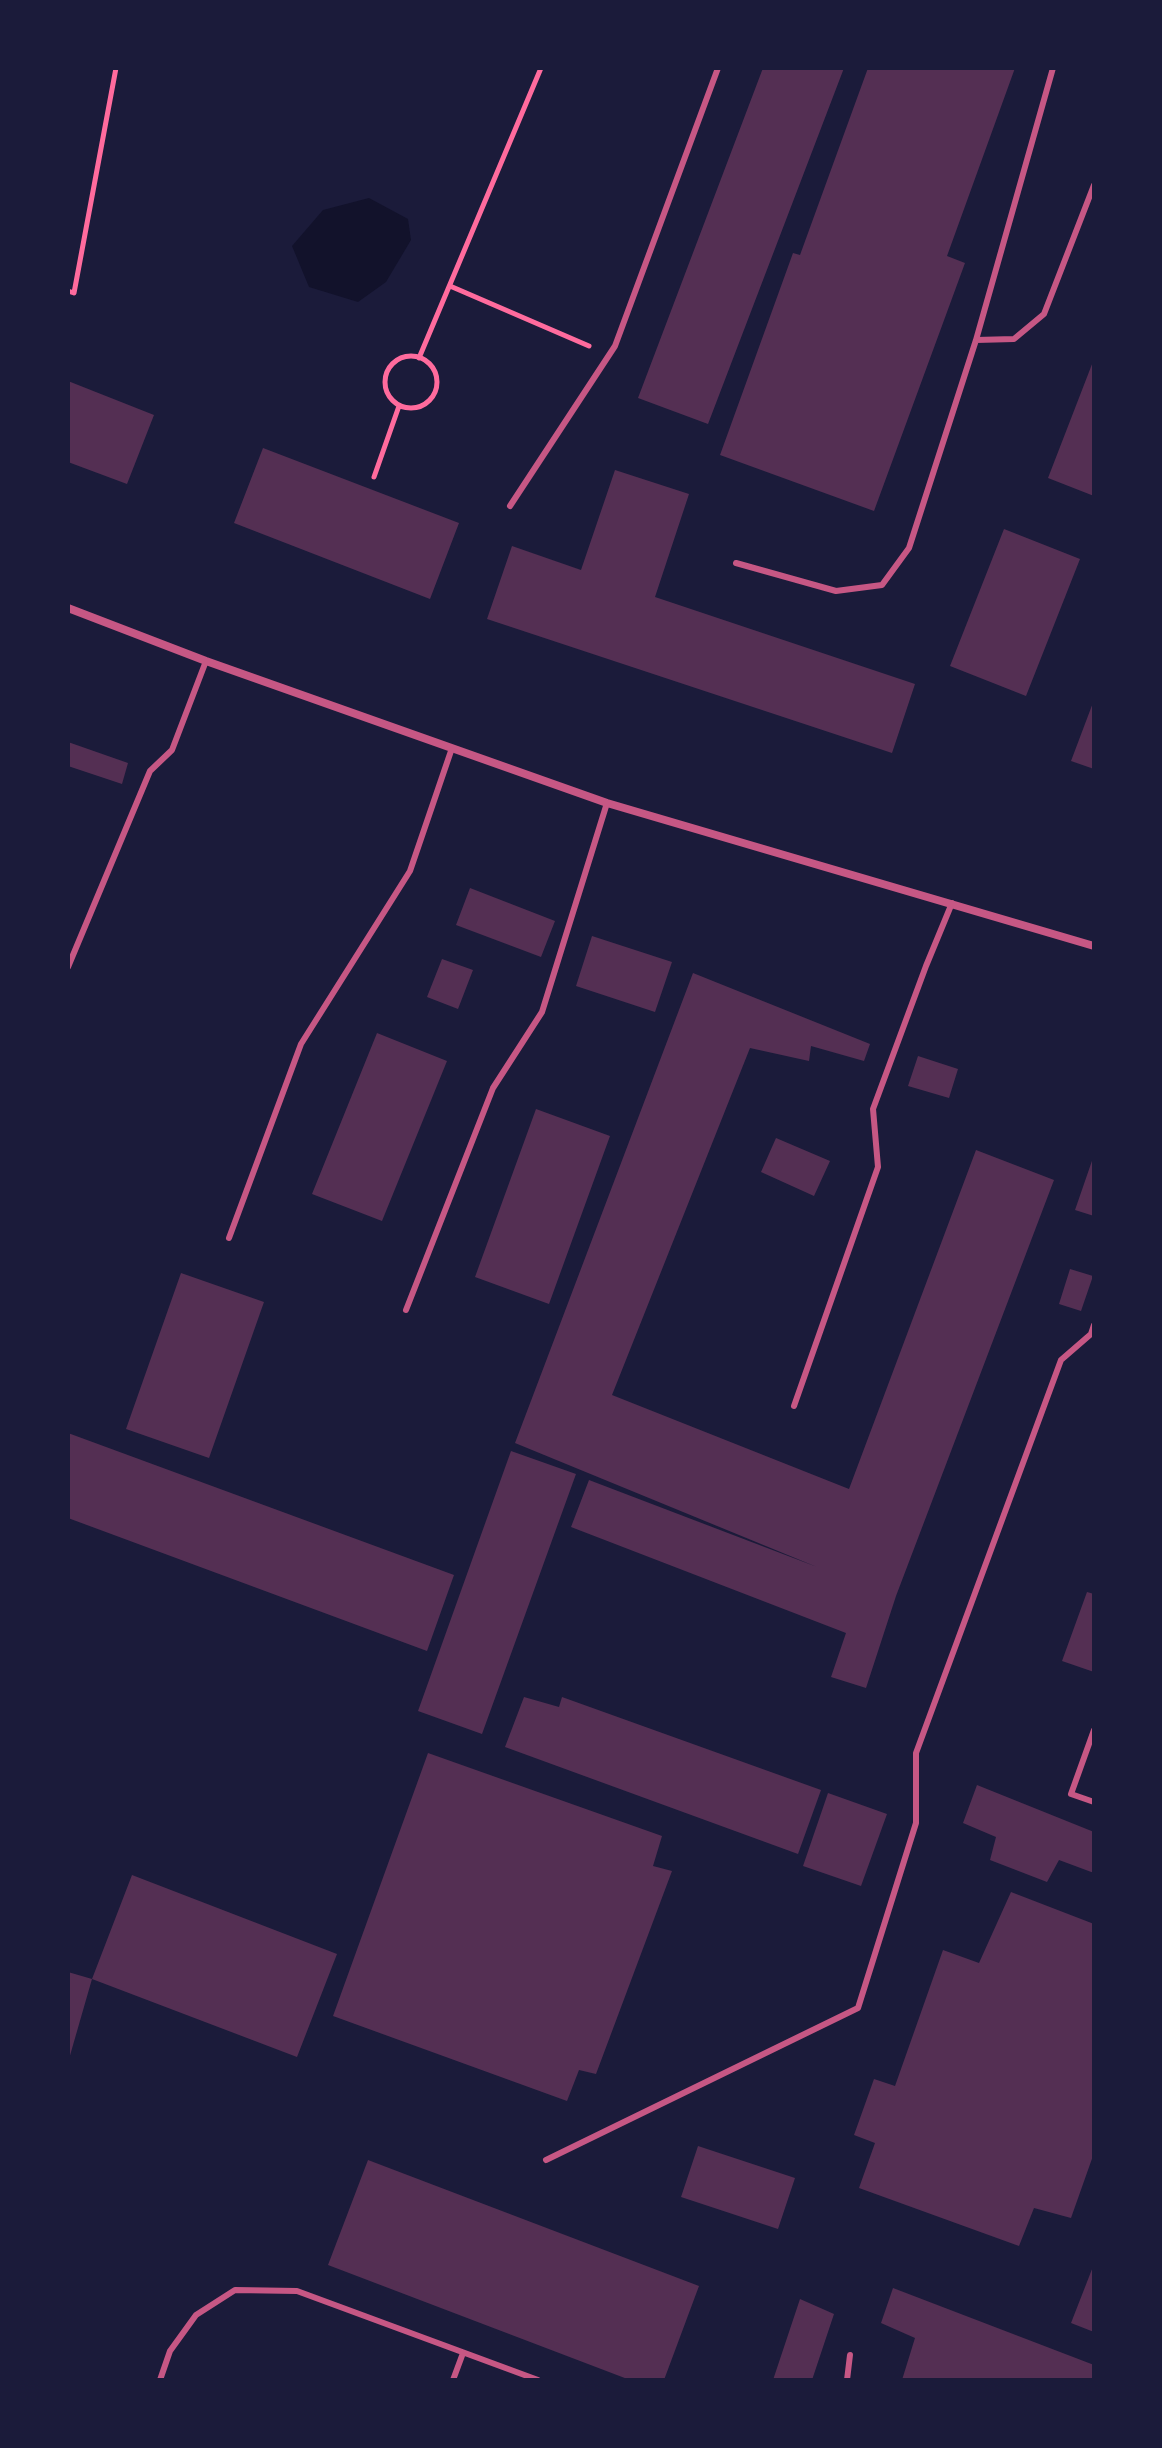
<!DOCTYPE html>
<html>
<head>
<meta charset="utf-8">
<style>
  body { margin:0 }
  #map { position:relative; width:1162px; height:2448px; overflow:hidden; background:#1b1b3a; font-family:"Alegreya Sans",sans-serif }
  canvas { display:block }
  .frame { position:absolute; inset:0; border:70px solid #1b1b3a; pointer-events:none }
</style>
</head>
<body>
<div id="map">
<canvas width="1162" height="2448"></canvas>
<div class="frame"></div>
</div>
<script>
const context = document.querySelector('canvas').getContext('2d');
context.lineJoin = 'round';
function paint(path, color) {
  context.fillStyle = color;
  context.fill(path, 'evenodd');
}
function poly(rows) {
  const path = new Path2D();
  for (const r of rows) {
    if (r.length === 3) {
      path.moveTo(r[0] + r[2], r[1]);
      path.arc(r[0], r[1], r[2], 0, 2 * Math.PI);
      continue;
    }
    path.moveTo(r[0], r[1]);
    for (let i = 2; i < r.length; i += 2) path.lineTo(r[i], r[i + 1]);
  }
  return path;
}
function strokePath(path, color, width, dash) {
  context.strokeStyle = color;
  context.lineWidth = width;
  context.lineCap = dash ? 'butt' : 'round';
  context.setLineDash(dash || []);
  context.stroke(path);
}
paint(poly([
  [369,198,408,219,411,240,386,282,358,302,309,287,292,246,323,210]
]), '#12122b');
paint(poly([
  [763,68,844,68,708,424,638,398],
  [868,68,1015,68,947,256,965,263,874,511,720,455,793,253,800,255],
  [1094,359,1094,496,1048,478],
  [68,381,154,415,127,484,68,462],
  [263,448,459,523,430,599,234,523],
  [615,470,689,494,655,597,915,684,892,753,487,619,512,546,581,570],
  [1004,529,1080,559,1026,696,950,666],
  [1094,700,1094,769,1071,761],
  [68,742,128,763,122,784,68,766],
  [470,888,555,921,541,957,456,925],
  [592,936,672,962,655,1012,576,986],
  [442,959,473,970,458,1009,427,997],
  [693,973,870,1044,864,1061,811,1046,809,1061,750,1048,612,1395,849,1489,976,1150,1054,1180,896,1596,866,1688,831,1677,846,1633,571,1527,589,1480,817,1567,515,1443],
  [377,1033,447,1061,382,1221,312,1194],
  [918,1056,958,1069,949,1098,908,1086],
  [536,1109,610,1136,549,1304,475,1277],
  [776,1138,830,1161,814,1196,761,1172],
  [1094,1155,1094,1216,1075,1210],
  [1070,1269,1093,1276,1081,1311,1059,1304],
  [181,1273,264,1302,209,1458,126,1429],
  [68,1433,454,1575,427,1651,68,1518],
  [511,1451,576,1474,482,1734,418,1711],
  [1087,1592,1094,1594,1094,1672,1062,1661],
  [524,1697,559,1707,562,1697,821,1790,798,1854,505,1747],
  [428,1753,662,1836,653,1866,672,1871,596,2074,579,2070,567,2101,333,2016],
  [977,1785,1094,1832,1094,1873,1059,1860,1047,1882,990,1860,996,1837,963,1823],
  [828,1793,887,1814,861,1886,803,1866],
  [132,1875,337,1954,297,2057,92,1979],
  [1011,1892,1094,1924,1094,2153,1071,2218,1034,2208,1019,2246,859,2188,875,2143,854,2135,874,2079,895,2086,943,1950,979,1963],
  [68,1972,92,1979,69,2059,68,2059],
  [698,2146,795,2178,778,2229,681,2197],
  [368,2160,699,2286,664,2380,630,2380,328,2265],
  [1094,2264,1094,2332,1071,2323],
  [893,2288,1094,2365,1094,2380,902,2380,915,2338,881,2323],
  [800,2299,834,2314,812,2380,773,2380]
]), '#542f53');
strokePath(poly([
  [450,286,589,346],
  [68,291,74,293,116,68],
  [411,382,26],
  [419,358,541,68],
  [374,477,399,406]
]), '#ff6b9d', 5);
strokePath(poly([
  [976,340,1053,68],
  [510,506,615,346,718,68],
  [736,563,836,591,882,585,909,548,976,340,1014,339,1044,314,1094,185],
  [68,967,150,771,172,750,206,661],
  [229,1238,301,1044,410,871,452,748],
  [406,1310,493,1088,542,1012,607,803],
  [794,1406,878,1167,873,1109,926,966,952,903],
  [1094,1730,1071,1794,1094,1802],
  [546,2160,858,2008,916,1823,916,1753,1061,1360,1091,1334,1094,1325],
  [160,2380,170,2351,196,2315,235,2290,297,2291,538,2380],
  [453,2380,463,2353],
  [847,2380,850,2355]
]), '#c65784', 6);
strokePath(poly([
  [68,608,206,661,607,803,1094,946]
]), '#c65784', 8);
</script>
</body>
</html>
